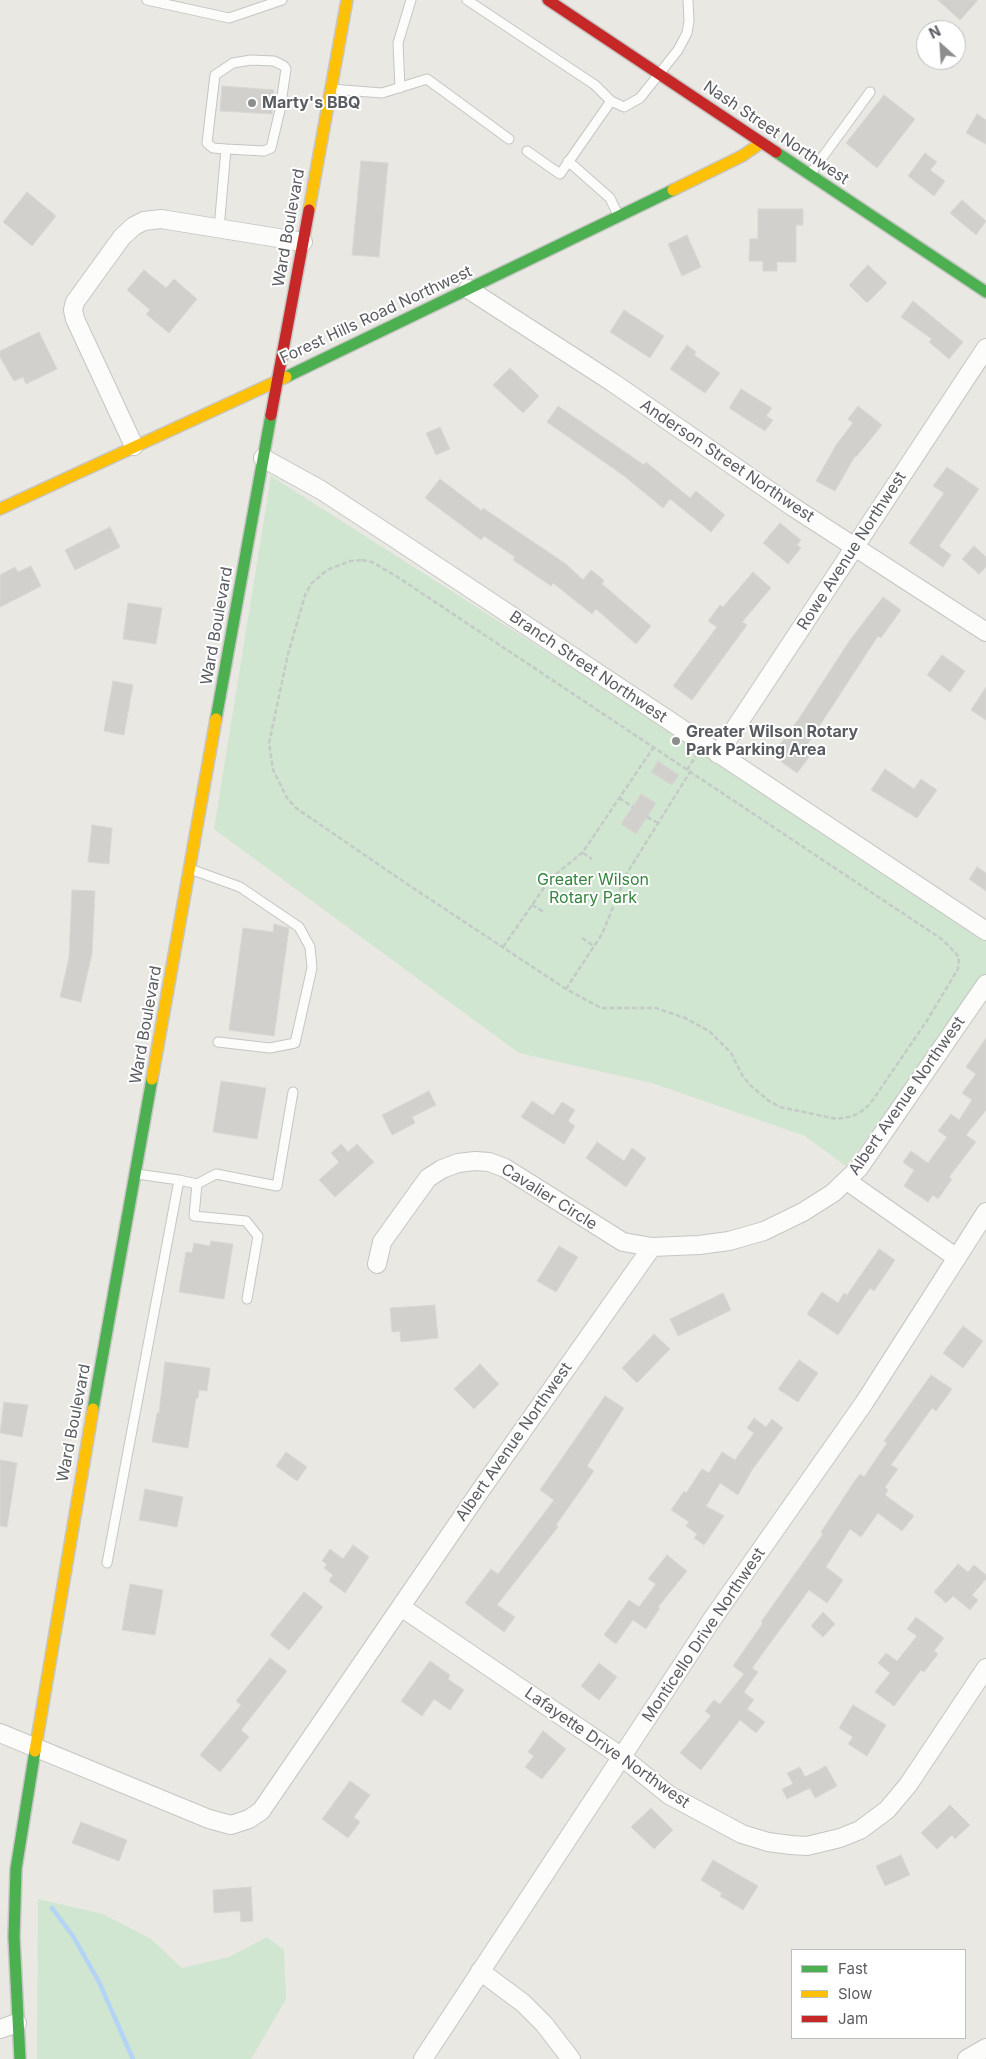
<!DOCTYPE html>
<html>
<head>
<meta charset="utf-8">
<style>
  body { margin:0 }
  #map { position:relative; width:986px; height:2059px; overflow:hidden; background:#e9e8e3; font-family:Inter,sans-serif }
  canvas { display:block }
  .legend { position:absolute; left:791px; top:1949px; width:175px; height:90px; box-sizing:border-box; background:#fff; border:1px solid #bdbec0; margin:0; padding:6px 9px; list-style:none; font-size:15px; color:#595c61 }
  .legend li { display:flex; align-items:center; gap:10px; height:25px }
  .legend b { width:25px; border:1px solid #bdbec0 }
  .north { position:absolute; left:916px; top:20px; width:50px; height:50px; box-sizing:border-box; background:#fff; border:1px solid #bdbec0; border-radius:50%; rotate:334deg; font-size:14px; font-weight:700; line-height:20px; text-align:center; color:#595c61 }
  .north::after { content:''; display:block; margin:auto; width:18px; height:22px; background:#8b8d8e; clip-path:polygon(50% 0,100% 100%,50% 72%,0 100%) }
</style>
</head>
<body>
<div id="map">
<canvas width="986" height="2059"></canvas>
<ul class="legend">
<li><b style="height:6px;background:#4caf50"></b>Fast</li>
<li><b style="height:6px;background:#ffc107"></b>Slow</li>
<li><b style="height:6px;background:#c62828"></b>Jam</li>
</ul>
<div class="north">N</div>
</div>
<script>
const context = document.querySelector('canvas').getContext('2d');
context.lineJoin = 'round';
function paint(path, color) {
  context.fillStyle = color;
  context.fill(path, 'evenodd');
}
function poly(rows) {
  const path = new Path2D();
  for (const r of rows) {
    path.moveTo(r[0], r[1]);
    for (let i = 2; i < r.length; i += 2) path.lineTo(r[i], r[i + 1]);
  }
  return path;
}
function strokePath(path, color, width, dash) {
  context.strokeStyle = color;
  context.lineWidth = width;
  context.lineCap = dash ? 'butt' : 'round';
  context.setLineDash(dash || []);
  context.stroke(path);
}
function label(font, color, halo, rows, align = 'center') {
  context.font = font + ' Inter,sans-serif';
  context.lineWidth = 4;
  context.setLineDash([]);
  context.textBaseline = 'middle';
  context.strokeStyle = halo;
  context.fillStyle = color;
  for (const [text, x, y, turn = 0] of rows) {
    context.save();
    context.translate(x, y);
    context.rotate((+turn || 0) * Math.PI / 180);
    context.textAlign = isNaN(turn) ? turn : align;
    if (halo) context.strokeText(text, 0, 0);
    context.fillText(text, 0, 0);
    context.restore();
  }
}
paint(poly([
  [271,476,986,932,986,980,846,1166,805,1136,652,1083,519,1053,214,829],
  [38,1899,103,1914,151,1939,182,1968,229,1957,267,1937,284,1950,286,1999,251,2059,37,2059]
]), '#d0e6d0');
strokePath(poly([
  [52,1908,73,1936,99,1982,133,2059]
]), '#b4d4f6', 4.5);
const building = poly([
  [938,0,978,0,960,20,938,0],
  [222,86,274,90,272,114,220,111,222,86],
  [884,95,915,119,877,168,846,143,884,95],
  [977,114,986,120,986,144,966,133,977,114],
  [925,153,937,162,930,170,945,181,934,196,908,176,925,153],
  [361,161,388,163,379,257,352,255,361,161],
  [27,192,56,216,32,246,3,222,27,192],
  [962,200,986,221,976,235,950,213,962,200],
  [758,209,803,209,803,225,796,225,796,262,777,262,777,271,763,271,763,261,749,261,750,239,758,239,758,209],
  [687,235,701,267,682,276,668,244,687,235],
  [868,265,887,283,867,303,849,285,868,265],
  [144,270,166,288,174,279,197,299,169,333,146,314,150,310,127,290,144,270],
  [913,301,963,342,949,359,929,342,932,339,901,317,913,301],
  [624,310,664,336,650,358,610,332,624,310],
  [39,332,57,369,26,384,23,377,14,381,0,357,0,351,39,332],
  [687,345,696,352,694,355,720,373,705,393,670,369,687,345],
  [510,368,539,396,523,413,493,385,510,368],
  [741,389,772,408,766,416,773,420,765,431,729,408,741,389],
  [558,406,644,465,646,462,690,498,696,491,725,515,711,532,670,499,663,508,624,476,547,422,558,406],
  [858,406,882,425,856,457,855,456,835,491,816,481,836,445,853,423,848,419,858,406],
  [440,427,450,449,436,455,426,433,440,427],
  [947,467,979,489,939,546,951,555,943,567,909,543,944,493,933,486,947,467],
  [440,479,482,511,483,508,566,564,583,580,591,570,604,580,602,584,651,626,636,644,596,609,592,614,553,583,551,586,513,560,515,557,484,536,481,540,472,533,425,498,440,479],
  [780,523,801,540,797,545,801,548,788,564,763,543,780,523],
  [110,527,120,547,75,570,65,550,110,527],
  [974,546,986,557,986,567,979,574,962,559,974,546],
  [31,566,41,586,0,607,0,575,15,567,18,572,31,566],
  [753,572,771,588,742,622,747,625,692,700,673,686,717,627,708,621,720,605,723,607,753,572],
  [883,597,901,610,881,638,878,636,803,751,810,756,797,773,772,755,800,717,850,640,883,597],
  [128,603,162,608,156,644,123,639,128,603],
  [942,655,965,671,950,692,927,675,942,655],
  [113,681,133,685,124,735,104,731,113,681],
  [986,687,986,720,971,710,986,687],
  [658,761,679,775,672,785,651,772,658,761],
  [885,769,914,789,921,779,937,790,917,818,871,790,885,769],
  [641,794,656,803,636,834,621,824,641,794],
  [92,825,112,828,109,864,88,862,92,825],
  [977,867,986,873,986,891,969,879,977,867],
  [72,890,95,891,92,953,81,1002,60,997,69,958,72,890],
  [274,924,289,928,274,1036,229,1030,243,928,273,932,274,924],
  [986,1038,986,1110,966,1135,976,1142,949,1177,952,1179,938,1199,933,1195,928,1202,904,1186,914,1170,903,1162,911,1151,928,1163,947,1137,938,1131,951,1114,959,1120,972,1100,962,1093,976,1074,966,1067,986,1038],
  [221,1081,266,1088,257,1139,213,1132,221,1081],
  [429,1091,436,1105,412,1117,415,1123,392,1135,382,1115,429,1091],
  [532,1101,553,1115,562,1102,575,1110,568,1121,575,1126,564,1144,521,1117,532,1101],
  [597,1142,624,1161,632,1148,646,1158,626,1187,586,1158,597,1142],
  [341,1144,348,1152,357,1144,374,1162,335,1197,319,1180,339,1162,331,1153,341,1144],
  [211,1241,233,1244,224,1299,179,1292,186,1252,192,1253,194,1243,210,1246,211,1241],
  [559,1246,578,1257,556,1292,537,1281,559,1246],
  [879,1249,895,1260,874,1291,870,1288,838,1335,807,1314,822,1292,838,1303,844,1293,847,1295,879,1249],
  [723,1293,731,1310,678,1336,670,1319,723,1293],
  [435,1305,438,1338,401,1342,400,1331,392,1332,390,1308,435,1305],
  [963,1326,983,1341,963,1368,943,1353,963,1326],
  [654,1334,670,1349,637,1383,622,1368,654,1334],
  [799,1360,818,1373,798,1402,778,1389,799,1360],
  [165,1362,210,1368,207,1391,199,1390,198,1398,196,1398,188,1448,152,1442,157,1413,159,1413,165,1362],
  [480,1364,499,1384,474,1409,454,1389,480,1364],
  [931,1375,952,1389,936,1411,932,1408,891,1465,898,1469,885,1487,888,1490,885,1495,914,1516,902,1531,878,1513,861,1537,850,1529,826,1567,843,1580,827,1603,809,1590,752,1668,758,1672,744,1692,754,1700,747,1709,765,1722,756,1733,740,1720,701,1770,680,1753,711,1716,705,1711,714,1700,720,1704,744,1674,733,1666,763,1623,761,1622,823,1534,821,1532,854,1482,860,1474,864,1477,887,1443,884,1441,931,1375],
  [605,1396,624,1408,587,1466,594,1471,556,1525,558,1527,497,1605,515,1617,504,1632,465,1603,491,1569,498,1574,554,1500,540,1490,605,1396],
  [4,1402,28,1405,22,1437,0,1433,4,1402],
  [754,1418,766,1427,772,1419,783,1428,752,1470,738,1495,720,1483,706,1506,724,1516,704,1545,694,1538,697,1534,686,1526,689,1522,671,1510,684,1491,686,1493,702,1469,709,1473,722,1452,735,1460,754,1433,747,1428,754,1418],
  [286,1452,307,1467,297,1481,276,1466,286,1452],
  [0,1460,17,1463,7,1527,0,1526,0,1460],
  [145,1489,183,1497,177,1527,139,1520,145,1489],
  [353,1545,369,1557,345,1593,329,1581,333,1575,324,1568,327,1564,322,1561,330,1549,343,1559,353,1545],
  [667,1555,687,1571,658,1607,660,1608,646,1629,633,1620,616,1644,604,1635,629,1600,639,1607,656,1584,648,1579,667,1555],
  [958,1564,968,1572,974,1565,986,1575,986,1579,972,1595,978,1600,970,1610,953,1596,946,1603,934,1592,958,1564],
  [130,1584,163,1590,155,1635,122,1630,130,1584],
  [304,1592,323,1607,289,1650,270,1635,304,1592],
  [823,1612,835,1624,823,1637,811,1626,823,1612],
  [916,1617,944,1638,934,1651,938,1654,924,1672,921,1670,894,1706,875,1692,890,1673,878,1663,886,1653,897,1661,917,1636,907,1629,916,1617],
  [270,1658,287,1671,241,1730,249,1737,220,1772,200,1755,241,1705,236,1701,270,1658],
  [430,1661,450,1675,448,1679,464,1690,450,1710,434,1699,422,1716,401,1701,430,1661],
  [599,1663,617,1677,599,1700,581,1686,599,1663],
  [853,1705,886,1725,867,1756,848,1744,853,1737,839,1728,853,1705],
  [543,1731,566,1749,542,1779,525,1767,534,1756,528,1752,543,1731],
  [826,1766,837,1786,815,1798,810,1788,787,1799,782,1789,793,1784,787,1773,800,1767,805,1777,826,1766],
  [350,1781,370,1795,354,1817,360,1822,348,1838,322,1819,350,1781],
  [950,1805,970,1825,955,1839,952,1835,937,1849,921,1833,950,1805],
  [651,1808,673,1830,654,1849,631,1827,651,1808],
  [81,1822,127,1840,119,1861,72,1843,81,1822],
  [901,1855,910,1875,885,1886,876,1866,901,1855],
  [713,1860,758,1886,743,1910,720,1896,722,1893,701,1880,713,1860],
  [251,1887,253,1921,241,1922,240,1911,214,1913,213,1890,251,1887]
]);
paint(building, '#d1d0cd');
strokePath(building, '#d8d7d2', 1);
const lane = poly([
  [147,0,229,18,282,0],
  [467,0,595,85,611,101,624,107,640,98,678,50,687,33,689,21,688,0],
  [400,88,398,43,411,0],
  [331,89,382,93,427,79,509,139],
  [527,151,560,174,611,101],
  [568,161,610,198,618,215],
  [811,173,870,92],
  [219,228,226,149,213,148,207,143,215,75,233,63,251,60,274,61,284,66,286,69,280,110,271,148,264,151,226,149],
  [190,869,240,887,299,927,310,947,312,968,295,1043,270,1048,218,1042],
  [179,1180,197,1184,194,1216,246,1221,258,1236,247,1299],
  [197,1184,216,1174,277,1186,293,1092],
  [107,1563,179,1180,137,1174]
]);
const street = poly([
  [468,289,612,382,793,507,986,632],
  [134,446,75,319,73,310,75,302,122,237,134,226,144,221,161,219,303,242],
  [263,458,321,490,405,545,986,931],
  [718,754,986,348],
  [847,1181,957,1258],
  [377,1264,382,1242,428,1178,442,1169,458,1163,475,1161,489,1162,505,1168,623,1242,652,1247],
  [401,1607,622,1757,669,1795,742,1834,768,1842,791,1845,807,1846,840,1838,860,1830,887,1810,908,1785,986,1668],
  [0,1733,209,1819,231,1825,249,1819,261,1811,480,1491,652,1247,699,1245,729,1241,764,1231,803,1212,833,1193,859,1168,986,984],
  [480,1971,523,2003,544,2024,571,2059],
  [0,2029,17,2023],
  [423,2059,713,1618,864,1403,986,1212],
  [967,2059,986,2048]
]);
const fast = poly([
  [776,152,986,292],
  [286,377,673,190],
  [216,719,271,415],
  [93,1409,152,1079],
  [20,2059,14,1937,16,1869,35,1751]
]);
const slow = poly([
  [673,190,742,156,761,143],
  [309,210,347,0],
  [0,509,286,377],
  [152,1079,216,719],
  [35,1751,93,1409]
]);
const jam = poly([
  [548,0,776,152],
  [271,415,309,210]
]);
strokePath(lane, '#c5c5c4', 11);
strokePath(street, '#c5c5c4', 20);
strokePath(fast, '#c6c6c5', 14);
strokePath(slow, '#c6c6c5', 14);
strokePath(jam, '#c6c6c5', 14);
strokePath(poly([
  [362,560,372,562,396,576,943,940,959,957,958,969,926,1022,870,1104,862,1111,853,1116,837,1119,780,1107,769,1101,750,1085,742,1075,731,1053,709,1031,685,1018,656,1008,601,1008,566,989,407,884,296,808,287,798,273,770,269,743,288,654,305,595,311,584,327,570,350,561,362,560],
  [687,770,696,756],
  [619,798,633,807],
  [647,817,658,823],
  [583,853,592,859],
  [612,873,624,881],
  [532,905,544,912],
  [582,938,594,946],
  [503,947,550,879,583,852,653,748],
  [566,989,602,934,627,873,690,772]
]), '#c4cac7', 2.5, [5, 2.5]);
strokePath(lane, '#fcfcfb', 9);
strokePath(street, '#fcfcfb', 18);
strokePath(fast, '#4caf50', 11);
strokePath(slow, '#ffc107', 11);
strokePath(jam, '#c62828', 11);
for (const [x, y, r, color] of [
  [252,103,5,"#8b8d8e"],
  [676,741,5,"#8b8d8e"]
]) {
  const dot = new Path2D();
  dot.arc(x, y, r, 0, 2 * Math.PI);
  context.fillStyle = color;
  context.fill(dot);
  strokePath(dot, '#fff', 2);
}
label('bold 16px', '#595c61', '#fff', [
  ["Marty's BBQ",262,103],
  ["Greater Wilson Rotary",686,732],
  ["Park Parking Area",686,750]
], 'left');
label('16px', '#595c61', '#fff', [
  ["Nash Street Northwest",776,133,34],
  ["Ward Boulevard",289,228,-80],
  ["Forest Hills Road Northwest",376,315,-25],
  ["Anderson Street Northwest",727,461,34],
  ["Rowe Avenue Northwest",852,551,-57],
  ["Ward Boulevard",217,626,-80],
  ["Branch Street Northwest",588,667,34],
  ["Ward Boulevard",146,1025,-80],
  ["Albert Avenue Northwest",907,1096,-55],
  ["Cavalier Circle",549,1197,32],
  ["Ward Boulevard",74,1423,-79],
  ["Albert Avenue Northwest",514,1442,-55],
  ["Monticello Drive Northwest",704,1635,-56],
  ["Lafayette Drive Northwest",607,1748,35]
]);
label('16px', '#358440', '#fff', [
  ["Greater Wilson",593,880],
  ["Rotary Park",593,898]
]);
</script>
</body>
</html>
